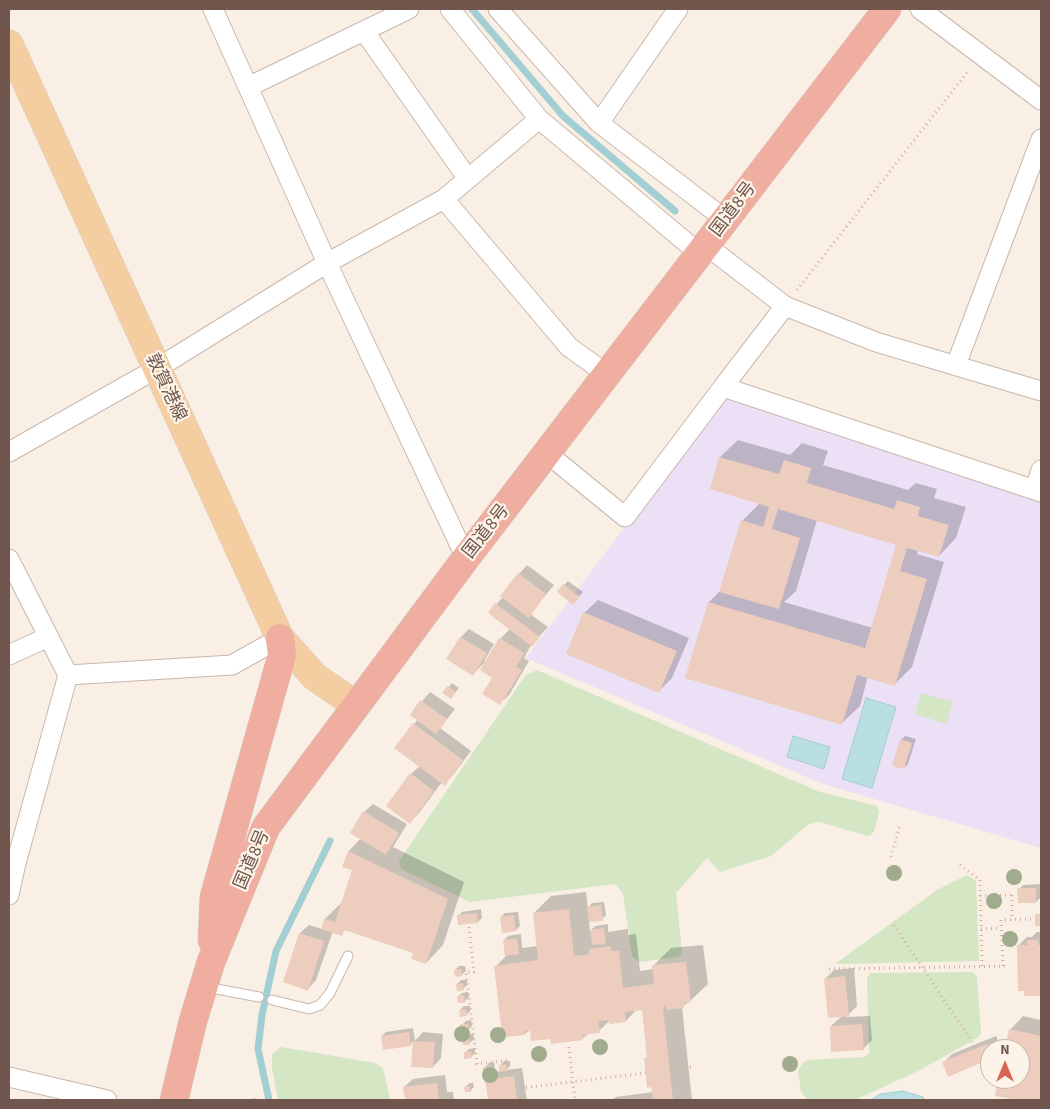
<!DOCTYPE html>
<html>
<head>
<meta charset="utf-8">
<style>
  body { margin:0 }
  #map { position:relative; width:1050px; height:1109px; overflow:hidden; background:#faefe4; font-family:"Source Sans 3",sans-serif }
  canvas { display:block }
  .frame { position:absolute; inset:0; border:10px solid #70564c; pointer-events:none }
  .north { position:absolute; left:980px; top:1039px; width:50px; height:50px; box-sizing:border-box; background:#fdf4e9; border:1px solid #c5b5aa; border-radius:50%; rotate:0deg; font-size:14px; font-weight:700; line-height:20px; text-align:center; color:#70564c }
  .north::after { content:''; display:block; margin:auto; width:18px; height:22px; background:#da6652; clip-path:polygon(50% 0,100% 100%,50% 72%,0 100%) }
</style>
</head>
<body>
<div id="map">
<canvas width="1050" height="1109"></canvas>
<div class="frame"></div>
<div class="north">N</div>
</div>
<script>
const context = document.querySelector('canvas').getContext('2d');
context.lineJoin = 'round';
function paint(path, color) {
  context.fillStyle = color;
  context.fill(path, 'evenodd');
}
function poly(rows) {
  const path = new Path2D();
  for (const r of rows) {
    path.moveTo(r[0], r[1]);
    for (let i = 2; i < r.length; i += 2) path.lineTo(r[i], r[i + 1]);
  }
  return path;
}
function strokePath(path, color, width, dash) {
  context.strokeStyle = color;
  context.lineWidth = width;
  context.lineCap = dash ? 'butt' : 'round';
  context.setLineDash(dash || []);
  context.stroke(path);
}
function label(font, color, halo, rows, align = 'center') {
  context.font = font + ' "Source Sans 3","Noto Sans JP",sans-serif';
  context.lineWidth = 4.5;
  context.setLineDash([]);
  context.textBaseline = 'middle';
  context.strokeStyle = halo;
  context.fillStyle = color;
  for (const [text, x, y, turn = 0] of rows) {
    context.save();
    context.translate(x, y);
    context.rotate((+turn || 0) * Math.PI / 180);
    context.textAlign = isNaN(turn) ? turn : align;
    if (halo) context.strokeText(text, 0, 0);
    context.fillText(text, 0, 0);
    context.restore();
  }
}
paint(poly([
  [724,395,1041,502,1041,848,823,784,526,658]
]), '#ece0f6');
paint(poly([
  [537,670,820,792,877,806,879,812,874,832,868,836,819,822,809,824,771,856,720,872,707,858,676,893,682,952,679,957,639,962,632,956,623,894,615,884,470,902,401,869,399,861,525,676],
  [921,693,953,702,946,724,915,714],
  [967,875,976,881,979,961,835,964,937,890],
  [973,972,977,977,981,1032,979,1037,918,1071,855,1100,808,1100,801,1092,798,1071,802,1064,807,1060,865,1057,869,1052,867,978,870,973],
  [281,1047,375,1063,383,1068,390,1100,278,1100,272,1068,272,1054]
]), '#d4e6c3');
const water = poly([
  [866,698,896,707,872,788,842,779,866,698],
  [793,736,830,747,824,769,787,757,793,736],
  [903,1091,923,1097,924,1100,871,1100,880,1094,903,1091]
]);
paint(water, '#badfe2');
strokePath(water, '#a1cfd3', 1);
paint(poly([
  [738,440,790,455,802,443,828,451,823,465,908,490,916,483,937,489,934,498,966,507,956,538,939,556,918,550,917,554,944,562,912,667,895,684,868,676,860,706,842,723,709,602,721,590,742,521,760,503,711,488,720,457],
  [817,520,898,544,873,628,784,602,796,591],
  [527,565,554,585,530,614,548,627,531,645,524,658,529,661,509,695,500,703,494,678,486,661,473,674,447,659,461,637,469,629,494,644,484,661,486,662,500,639,510,629,489,613,503,597,519,574],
  [568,581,583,592,577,599,564,585],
  [598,600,689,638,672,678,659,691,584,613],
  [452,683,459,688,455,693,444,692],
  [430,692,455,709,440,728,471,751,453,775,444,784,442,782,419,813,410,822,411,774,420,766,414,724,418,719,411,714],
  [905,736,916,739,908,764,904,768,901,740],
  [373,804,407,824,393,847,464,882,443,945,426,963,415,952,346,929,341,934,333,931,316,980,308,989,284,981,300,933,309,925,322,929,325,919,343,901,354,869,344,866,349,851,361,838,364,812],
  [1040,884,1040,898,1036,902,1019,889,1023,885],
  [586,892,588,908,592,903,604,902,606,915,602,919,589,921,590,931,595,926,608,924,608,932,628,929,628,935,636,934,640,971,654,969,653,966,671,948,703,945,708,984,690,1001,682,1007,692,1100,612,1100,616,1097,653,1092,645,1058,648,1056,643,1008,637,1009,626,1021,610,1020,599,1031,589,1033,582,1039,552,1037,531,1029,525,1034,496,966,506,956,504,940,508,936,521,934,522,948,538,946,534,913,551,896],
  [481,909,482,918,478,922,458,916,462,912],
  [518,912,520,926,516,930,501,917,505,913],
  [1037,932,1041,932,1041,995,1025,995,1018,946,1027,937,1032,937],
  [459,966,465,966,466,971,461,975,455,970],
  [854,968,857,1006,846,1017,870,1016,872,1040,863,1049,831,1026,842,1016,825,979,834,970],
  [461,980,467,980,467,985,463,989,457,984],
  [468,992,469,997,465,1001,458,997,462,993],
  [464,1006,470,1006,470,1011,466,1015,460,1010],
  [1023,1016,1041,1020,1041,1100,1023,1100,996,1095,1000,1079,1020,1079,1020,1049,1006,1049,1010,1030],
  [471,1020,472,1026,468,1030,462,1025,466,1021],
  [413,1028,415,1041,423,1032,443,1034,441,1058,433,1067,414,1041,410,1045,382,1036,386,1032],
  [473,1034,474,1039,469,1044,463,1039,467,1035],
  [996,1036,1001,1048,990,1049,990,1058,943,1063,952,1054],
  [475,1048,475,1053,471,1057,465,1053,469,1049],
  [504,1061,510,1061,510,1066,506,1070,522,1068,527,1100,489,1100,486,1080,495,1072,500,1071,500,1066],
  [494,1062,495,1068,491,1072,485,1067,489,1063],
  [445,1075,447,1092,453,1092,454,1100,406,1100,404,1087,413,1079],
  [470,1083,473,1083,474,1087,470,1091,465,1087],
  [255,1098,256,1100,245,1100]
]), '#0003');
strokePath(poly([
  [472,9,563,116,675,211],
  [269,1100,258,1049,262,1015,276,951,330,841]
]), '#a1cfd3', 7);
paint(poly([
  [719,457,779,474,784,460,811,468,807,483,894,509,897,500,920,507,918,516,949,525,939,557,907,548,900,571,927,579,895,686,857,675,842,725,685,678,708,602,865,648,896,545,778,509,772,529,800,538,779,609,719,592,741,520,763,527,769,507,710,489],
  [518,573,546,594,529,618,500,596],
  [563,584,580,597,573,605,557,592],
  [495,603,540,637,532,647,488,613],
  [583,612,677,651,659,693,566,654],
  [460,637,487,653,473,676,446,659],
  [499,638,524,653,516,667,522,670,500,705,482,694,492,678,480,670],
  [447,686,456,692,451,699,442,693],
  [420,700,447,719,436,734,410,715],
  [413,723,463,760,445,786,394,748],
  [900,739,912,743,904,769,892,766],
  [410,773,434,791,410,824,386,806],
  [363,811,399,833,386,855,350,833],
  [348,851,448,899,426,964,411,959,413,953,344,930,342,936,321,929,324,919,335,922,352,870,342,867],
  [1017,888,1036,888,1036,903,1018,903],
  [601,905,603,921,589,922,587,907],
  [569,909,574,956,589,954,589,949,611,946,611,951,619,951,623,988,654,984,652,965,686,962,691,1002,684,1003,684,1008,666,1010,666,1006,663,1007,673,1100,653,1100,651,1087,647,1088,644,1058,647,1058,642,1010,625,1012,626,1022,609,1024,609,1020,598,1021,600,1033,582,1035,583,1040,551,1044,550,1039,531,1041,530,1031,525,1031,525,1035,506,1037,506,1033,502,1034,494,966,538,960,533,913],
  [477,913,478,923,458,925,457,915],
  [1035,914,1041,914,1041,926,1035,926],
  [514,915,516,931,502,933,500,917],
  [604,928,606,944,592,945,590,930],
  [299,933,324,941,308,991,283,982],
  [517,938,519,954,505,956,503,940],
  [1027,940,1038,940,1038,945,1041,945,1041,996,1024,996,1024,991,1018,991,1017,945,1027,945],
  [461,969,462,976,455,977,454,970],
  [845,976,849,1016,828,1018,824,979],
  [463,983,464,990,457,991,456,984],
  [464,995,465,1003,458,1003,457,996],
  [466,1009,467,1016,460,1017,459,1010],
  [460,1024,468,1024,468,1031,461,1032],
  [862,1024,864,1050,831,1052,830,1026],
  [1009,1029,1041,1036,1041,1100,1017,1100,995,1096,998,1079,1020,1079,1020,1049,1005,1049],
  [409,1032,411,1046,383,1050,381,1036],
  [469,1038,470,1045,463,1045,462,1039],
  [413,1041,435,1042,433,1068,411,1067],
  [987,1044,990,1050,990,1059,948,1077,942,1062],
  [471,1051,472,1058,464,1059,464,1052],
  [506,1064,507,1071,499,1072,499,1065],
  [491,1066,491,1073,484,1074,483,1067],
  [514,1076,517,1100,488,1100,485,1080],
  [437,1083,439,1100,405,1100,403,1087],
  [470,1086,471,1092,465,1092,464,1087]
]), '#edcdbe');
const lane = poly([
  [206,987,259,997],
  [272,1000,309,1009,320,1005,330,993,348,956]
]);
const street = poly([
  [213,9,327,263,466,558],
  [450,9,539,119,700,254],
  [498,9,599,123,726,220],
  [920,9,1041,100],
  [364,31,468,179],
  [248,87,409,9],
  [599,123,678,9],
  [444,199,569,347,608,375],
  [707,246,785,306,876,342,1041,391],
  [785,306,723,387,1041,492],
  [956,365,1041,139],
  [9,452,156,369,327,263,444,199,539,119],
  [548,454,625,517,723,387],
  [1035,489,1041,470],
  [9,559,68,675,16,863,9,895],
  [9,655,48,637],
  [68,675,232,665,280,638],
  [9,1077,107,1100]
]);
const primary = poly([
  [9,44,280,638,315,677,356,705]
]);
const highway = poly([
  [212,940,214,897,282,655,280,638],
  [174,1100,193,1021,211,962,266,827,466,558,887,9]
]);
strokePath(lane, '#cab7ab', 11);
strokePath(street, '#cab7ab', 21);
strokePath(primary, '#d4ccc9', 29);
strokePath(highway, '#d4ccc9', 29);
strokePath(poly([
  [797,290,969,70],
  [891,857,900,825],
  [960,865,980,880,982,966],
  [1012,895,1012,920],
  [980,896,1015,895],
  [894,925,972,1042],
  [469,927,474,972,466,972,477,1064,509,1060],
  [981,929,1001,928],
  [1003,966,1001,920,1032,919],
  [829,969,1009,966],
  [569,1047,575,1100],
  [670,1070,692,1067],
  [521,1088,646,1073]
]), '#d2b0a1', 3, [1, 4]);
strokePath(lane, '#fff', 9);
strokePath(street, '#fff', 19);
strokePath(primary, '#f4cea1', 28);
strokePath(highway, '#efae9f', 28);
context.fillStyle = '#a0ac8d';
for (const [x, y] of [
  [894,873],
  [1014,877],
  [994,901],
  [1010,939],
  [462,1034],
  [498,1035],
  [600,1047],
  [539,1054],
  [790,1064],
  [490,1075]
]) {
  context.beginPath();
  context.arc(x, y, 8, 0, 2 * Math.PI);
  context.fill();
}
label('18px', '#70564c', '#fdf4e9', [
  ["国道8号",734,210,-53],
  ["敦賀港線",165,388,65],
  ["国道8号",487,532,-52],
  ["国道8号",253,860,-67]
]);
</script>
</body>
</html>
